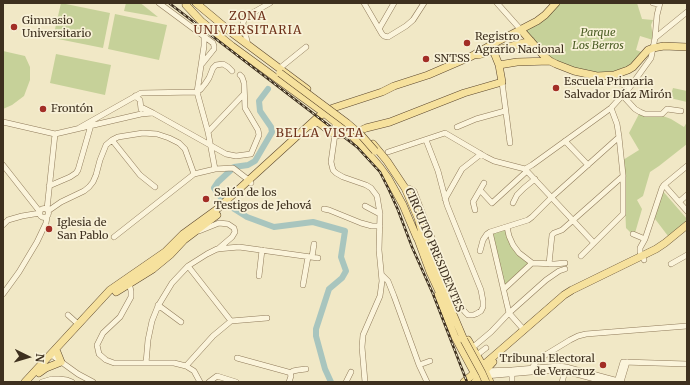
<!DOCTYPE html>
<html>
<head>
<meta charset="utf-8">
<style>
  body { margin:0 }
  #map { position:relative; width:690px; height:385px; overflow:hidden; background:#f1e8c6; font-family:Merriweather,serif }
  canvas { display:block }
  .frame { position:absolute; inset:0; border:4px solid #3e301f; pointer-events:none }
  .north { position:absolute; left:8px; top:337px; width:40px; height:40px; -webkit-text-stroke:3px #f8f1d7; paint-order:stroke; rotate:95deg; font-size:11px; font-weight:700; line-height:16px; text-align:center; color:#3e301f }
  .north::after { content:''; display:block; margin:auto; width:14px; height:18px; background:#3e301f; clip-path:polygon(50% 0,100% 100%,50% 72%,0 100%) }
</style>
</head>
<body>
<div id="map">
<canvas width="690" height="385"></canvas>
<div class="frame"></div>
<div class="north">N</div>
</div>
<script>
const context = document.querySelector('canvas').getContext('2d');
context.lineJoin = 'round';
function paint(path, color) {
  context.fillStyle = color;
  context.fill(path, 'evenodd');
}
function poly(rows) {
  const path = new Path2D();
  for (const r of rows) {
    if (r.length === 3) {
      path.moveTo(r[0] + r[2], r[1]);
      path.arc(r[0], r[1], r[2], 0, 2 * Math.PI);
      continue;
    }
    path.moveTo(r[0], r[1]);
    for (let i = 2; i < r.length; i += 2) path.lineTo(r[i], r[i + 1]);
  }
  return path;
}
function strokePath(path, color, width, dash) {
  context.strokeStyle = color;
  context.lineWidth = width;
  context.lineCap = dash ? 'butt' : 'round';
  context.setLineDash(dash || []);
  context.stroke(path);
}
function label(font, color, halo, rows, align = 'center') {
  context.font = font + ' Merriweather,serif';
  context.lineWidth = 3.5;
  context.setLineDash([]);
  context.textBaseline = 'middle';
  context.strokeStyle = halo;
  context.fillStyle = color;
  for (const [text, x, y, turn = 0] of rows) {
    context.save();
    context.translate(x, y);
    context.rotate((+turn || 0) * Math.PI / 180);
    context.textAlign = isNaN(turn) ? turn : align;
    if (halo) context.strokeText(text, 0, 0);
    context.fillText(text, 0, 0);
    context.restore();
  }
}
paint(poly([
  [61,3,110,13,103,48,53,38],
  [126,3,140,3,143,5,158,17,124,11],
  [558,3,637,3,642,19,653,20,651,25,653,35,653,40,640,36,636,50,644,53,625,72,590,75,553,59,532,40,525,31],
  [115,14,167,25,159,60,108,49],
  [3,51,25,56,30,67,30,80,24,96,12,105,3,109],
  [56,54,111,65,105,95,50,83],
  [673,88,687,91,687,102,670,98],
  [639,114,648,116,663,116,671,119,684,127,687,122,687,144,659,166,650,172,643,196,637,200,642,209,635,233,630,232,626,228,623,160,639,150,629,133],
  [661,189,687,219,687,221,668,236,652,215],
  [507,227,513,245,532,263,504,289,490,232]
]), '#c6d199');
strokePath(poly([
  [234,167,248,165,255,161,272,132,271,127,260,111,259,101,268,89],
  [222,199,214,188,218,182,231,170],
  [228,205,247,217,274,227,313,222,345,231,341,257,346,271,342,278,329,289,316,329,316,336,325,369,331,382]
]), '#a8c5be', 6);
const minor = poly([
  [159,3,213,43,214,46,214,49,202,64],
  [364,3,382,34,384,36,388,37,406,26,413,20,424,3],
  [497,3,521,30],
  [653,3,659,4],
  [379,29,394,3],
  [204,36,204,46,197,92,208,132,215,169],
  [655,38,687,12],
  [248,45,244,29,243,23,245,17,270,3],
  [280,68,306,47],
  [606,76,612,81,630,87],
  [502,82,510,143],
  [135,96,140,100,141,109],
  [623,96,635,109,640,112,645,114,662,114,667,109,681,111],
  [141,107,153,113,226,154,236,156,251,154,259,135,258,130,245,108,244,83,242,77,240,75],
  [3,122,55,134,141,114,152,113],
  [335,122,335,134,331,162,333,170,336,173,343,177,366,185,371,188,377,196,380,214,379,250,382,281,380,296,363,335,362,347,365,382],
  [457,127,476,119,505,111],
  [79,128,141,93,197,92,201,89,205,84,209,78,213,68,216,65,223,64,228,67,232,71],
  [208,132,244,94],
  [112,140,140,175,155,187],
  [565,141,588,165],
  [388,152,445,133,486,157,494,161,525,169,532,165,611,108,630,87,651,58,655,38,657,15,660,3],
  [3,165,40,212],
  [525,169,594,243],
  [664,185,687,211],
  [49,186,70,177,76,173,78,170,91,125,91,123],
  [405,188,409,188,414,191,446,274,461,307,465,312,468,315,473,315,476,314,481,311,483,307,483,301,481,290,447,205,438,171,426,140],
  [480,190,492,203,527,171],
  [445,199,462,169,481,154],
  [679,202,687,195],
  [513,203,517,195,524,188,535,179],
  [365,206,380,214],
  [44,213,4.5],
  [47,209,55,134],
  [324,209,329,210,361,223,372,226,380,226],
  [475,210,473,202,484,183],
  [48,211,61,202,84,191,89,187,93,182,96,175,100,160,106,145,112,140,118,137,143,133,157,134,169,138,179,143,185,149,194,174],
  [3,225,8,220,22,216,40,213],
  [507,227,509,236,513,245,519,253,532,263],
  [199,231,219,223,228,224,234,228,235,232,232,237,218,249],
  [490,232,509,313,524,330],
  [633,234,645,239],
  [114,237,194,174,215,169,233,168,246,178,251,183],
  [480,251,483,240,487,234,490,232,528,220,532,217,552,197,619,137],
  [581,256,623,214,623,175,619,137,617,124,611,108],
  [312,257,314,244],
  [644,260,640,252,640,248,645,239,662,188,664,185,687,166],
  [532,263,555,264,565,263],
  [549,264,552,235,554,233,562,230,623,176],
  [671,264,687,255],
  [188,266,231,321],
  [382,275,388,281,394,296,419,365,427,382],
  [259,276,262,250],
  [127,284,130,287,131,291,131,297,120,317,103,333,97,345,99,354,106,360,114,363,174,363,186,366,194,371,200,382],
  [303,285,308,257],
  [504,289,532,263],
  [3,294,19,272,37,242,46,223,47,217],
  [158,305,181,322],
  [68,315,78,324],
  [472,348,491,332,509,313,546,280,559,271,565,269],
  [477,355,486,348],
  [49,356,53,356,78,374,93,382],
  [237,358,288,372,290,373,293,371,298,370,306,369],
  [146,363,148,340,152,321,158,306,172,283,188,266,207,254,217,249,239,247,318,258],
  [419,365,430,361],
  [186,366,213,336,231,321,267,318],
  [484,371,512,370,559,366,566,367,622,382],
  [531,372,531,369,537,361,547,354,570,340,578,336,586,334,687,326],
  [512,374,512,382],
  [485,376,554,370,565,371,606,382],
  [42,382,52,379,59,379,67,380,72,382],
  [209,382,217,376,236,382],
  [289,382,291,376,290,373],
  [346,382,351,372],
  [562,382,566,368],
  [617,382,623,362,687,364],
  [621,382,627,362]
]);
const major = poly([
  [196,3,232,33,307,89],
  [186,5,201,21,232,46,324,113,351,135,361,145,380,167,388,178,403,205,417,238],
  [521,30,544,56,550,61,556,64,574,71,597,76,614,75,628,70,633,67,648,50,653,48,664,46,687,47],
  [478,55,531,41],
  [499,65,517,62,550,61],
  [312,126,315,123,318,122,331,132,335,134,339,135,351,135,366,128,390,122,464,93,502,82,499,65,491,45],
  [373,144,387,161,405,188,418,218,423,236],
  [422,233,437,271,445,295,464,340],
  [416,234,430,272,442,298],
  [116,292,153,269,170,255,184,240,217,215],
  [438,295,455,337,476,376],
  [468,340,483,366,490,382],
  [39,373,46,368,61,362,57,352],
  [25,382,110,290,165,252,183,234,216,210,318,117,333,108,382,92,394,86,428,75,472,56,491,45,537,21,545,15,556,3],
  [464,382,564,295,572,290,656,249,665,243,687,225],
  [475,382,493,362]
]);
strokePath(minor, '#8f7a5a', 6);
strokePath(major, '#5c472e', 8);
strokePath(minor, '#fbf4db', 5);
strokePath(major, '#f6e19d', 7);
const rail = poly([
  [169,3,357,147,380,172,389,190,398,210,412,247,433,294,467,382]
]);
strokePath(rail, '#3e301f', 2.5);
strokePath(rail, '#f8f1d7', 1, [3]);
const majorBridge = poly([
  [280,73,347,123,361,135,375,151],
  [464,340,482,373,486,382]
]);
strokePath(majorBridge, '#5c472e', 8, []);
strokePath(majorBridge, '#f6e19d', 7);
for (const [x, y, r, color] of [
  [14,27,4,"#a22e26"],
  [467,43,4,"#a22e26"],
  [426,59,4,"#a22e26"],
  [556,88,4,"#a22e26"],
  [43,109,4,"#a22e26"],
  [206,199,4,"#a22e26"],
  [49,229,4,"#a22e26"],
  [603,365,4,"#a22e26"]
]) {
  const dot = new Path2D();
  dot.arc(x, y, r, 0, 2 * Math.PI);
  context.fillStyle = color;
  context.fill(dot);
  strokePath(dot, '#f8f1d7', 1.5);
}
label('11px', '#3e301f', '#f8f1d7', [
  ["Gimnasio",22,21],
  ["Universitario",22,34],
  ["Registro",475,37],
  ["Agrario Nacional",475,50],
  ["SNTSS",434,59],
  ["Escuela Primaria",564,82],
  ["Salvador Díaz Mirón",564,95],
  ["Frontón",51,109],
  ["Salón de los",214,193],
  ["Testigos de Jehová",214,206],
  ["Iglesia de",57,223],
  ["San Pablo",57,236],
  ["Tribunal Electoral",595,359,"right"],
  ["de Veracruz",595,372,"right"]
], 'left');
label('italic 11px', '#4a5c24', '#f8f1d7', [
  ["Parque",598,33],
  ["Los Berros",598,46]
]);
label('11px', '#3e301f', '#f8f1d7', [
  ["CIRCUITO PRESIDENTES",434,250,67]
]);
context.letterSpacing = '1px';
label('12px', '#6e321b', '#f8f1d7', [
  ["ZONA",248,17],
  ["UNIVERSITARIA",248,31],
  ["BELLA VISTA",320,134]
]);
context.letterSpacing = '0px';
</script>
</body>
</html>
